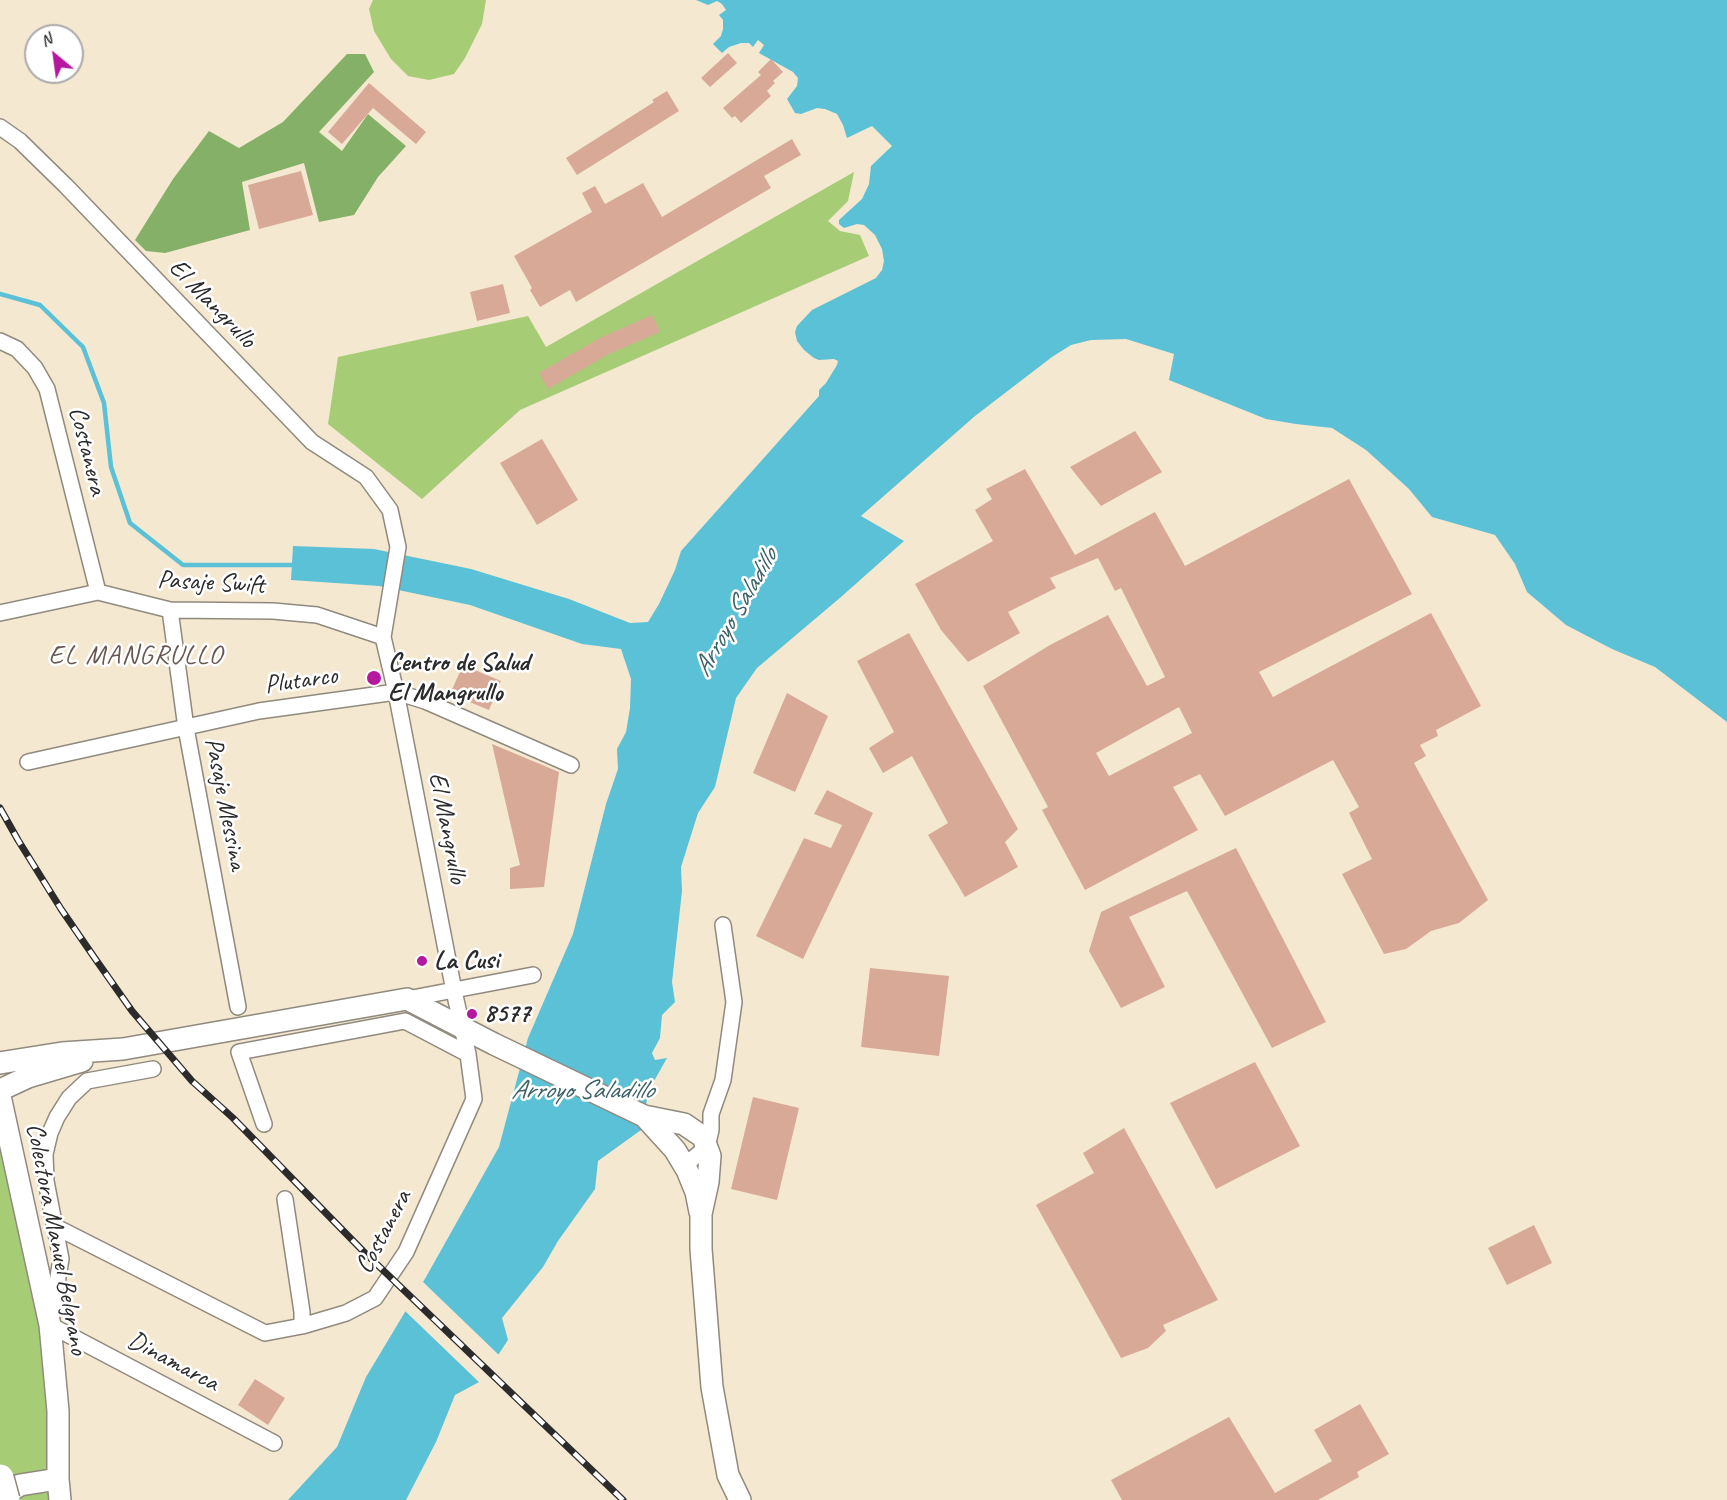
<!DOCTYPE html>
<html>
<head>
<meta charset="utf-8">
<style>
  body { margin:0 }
  #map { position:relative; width:1727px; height:1500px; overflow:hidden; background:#f4e8d1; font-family:Caveat,sans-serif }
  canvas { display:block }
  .north { position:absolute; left:24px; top:24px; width:60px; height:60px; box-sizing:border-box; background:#fff; border:2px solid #aaa; border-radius:50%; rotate:331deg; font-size:16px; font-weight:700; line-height:24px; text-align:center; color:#2b2b2b }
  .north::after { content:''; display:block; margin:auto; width:21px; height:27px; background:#b5179e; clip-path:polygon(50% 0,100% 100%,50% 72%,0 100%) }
</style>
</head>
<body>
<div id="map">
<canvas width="1727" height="1500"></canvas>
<div class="north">N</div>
</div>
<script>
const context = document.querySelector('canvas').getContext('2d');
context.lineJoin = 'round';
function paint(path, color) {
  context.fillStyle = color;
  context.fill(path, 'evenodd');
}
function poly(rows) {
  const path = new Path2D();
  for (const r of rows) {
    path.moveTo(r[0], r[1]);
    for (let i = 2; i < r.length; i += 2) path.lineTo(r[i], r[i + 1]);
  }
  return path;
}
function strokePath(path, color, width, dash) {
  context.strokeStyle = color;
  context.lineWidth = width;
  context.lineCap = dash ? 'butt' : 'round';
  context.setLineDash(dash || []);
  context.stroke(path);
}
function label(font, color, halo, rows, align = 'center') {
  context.font = font + ' Caveat,sans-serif';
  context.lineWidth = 5;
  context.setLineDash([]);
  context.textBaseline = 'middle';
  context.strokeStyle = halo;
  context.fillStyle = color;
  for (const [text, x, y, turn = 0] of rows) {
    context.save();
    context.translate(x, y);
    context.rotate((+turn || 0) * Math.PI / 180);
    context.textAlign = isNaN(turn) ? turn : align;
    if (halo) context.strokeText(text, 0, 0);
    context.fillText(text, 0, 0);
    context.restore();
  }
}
paint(poly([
  [373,0,486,0,482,24,465,58,454,74,429,80,408,76,391,59,374,31,369,9],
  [854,172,848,201,828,221,840,231,860,235,869,256,520,410,422,499,328,424,338,357,528,316,546,347],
  [0,1096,30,1238,60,1500,0,1500]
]), '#a7cc76');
paint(poly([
  [347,54,365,54,374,72,319,132,342,151,368,114,406,146,378,177,354,215,319,222,304,163,242,182,250,230,165,253,146,251,135,240,173,179,209,131,239,148,283,122]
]), '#85b067');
paint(poly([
  [696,0,1727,0,1727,722,1655,667,1612,649,1566,625,1527,592,1515,564,1495,535,1432,517,1409,489,1366,450,1332,428,1296,424,1266,419,1169,380,1174,354,1126,339,1091,340,1071,345,1052,357,975,416,861,516,904,541,841,597,757,668,736,698,715,787,698,813,681,867,682,891,672,982,675,1002,662,1015,660,1038,652,1053,655,1060,667,1058,649,1090,641,1130,598,1161,595,1189,558,1241,543,1267,502,1318,508,1340,481,1381,455,1395,436,1442,406,1500,288,1500,337,1447,366,1377,426,1277,499,1147,528,1038,573,934,606,804,618,769,617,749,626,732,630,708,631,679,621,649,582,644,470,605,379,586,291,580,293,546,374,549,471,569,569,599,630,623,648,622,659,604,675,570,681,551,819,396,819,390,826,383,837,365,838,361,834,359,819,360,814,358,804,350,797,341,795,332,797,326,812,310,876,278,882,270,884,261,882,249,875,235,864,225,857,224,844,228,839,224,839,220,862,199,869,184,871,166,892,146,872,126,847,138,843,125,837,114,825,109,817,108,801,114,795,113,787,99,797,86,798,78,793,72,759,53,764,45,758,40,753,47,749,43,741,43,729,47,722,53,713,44,721,36,723,29,723,20,719,15,726,10,722,4,717,1,708,5]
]), '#5ac1d7');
paint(poly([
  [421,1280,501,1357,483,1384,482,1385,403,1309]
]), '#f4e8d1');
strokePath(poly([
  [0,294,40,305,83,347,104,403,111,467,130,523,183,565,296,565]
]), '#5ac1d7', 4.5);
paint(poly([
  [728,53,737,63,710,87,701,78],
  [771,59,783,72,773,81,775,83,767,91,771,96,741,123,735,116,732,118,723,108,761,75,758,72],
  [369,83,426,132,416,144,373,108,342,144,328,132],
  [667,91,679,111,577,175,566,158,654,102,652,100],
  [792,139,801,155,764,176,771,188,576,302,570,290,540,307,530,290,532,288,514,256,592,212,582,193,595,186,605,204,643,183,662,217],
  [301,171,313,215,259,229,248,185],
  [503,284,510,313,477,321,470,292],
  [652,315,660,332,609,354,548,389,539,373,600,338],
  [1135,431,1162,472,1101,506,1070,467],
  [542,439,578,500,537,525,500,463],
  [1025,469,1075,555,1155,512,1185,566,1349,479,1412,594,1259,672,1273,697,1431,613,1481,706,1436,730,1438,736,1420,745,1426,756,1414,763,1488,900,1459,923,1431,931,1406,949,1384,954,1342,874,1372,859,1349,813,1359,807,1333,760,1225,816,1200,774,1173,787,1198,830,1085,890,1042,810,1048,807,983,686,1050,645,1108,615,1147,686,1165,677,1121,588,1115,591,1098,558,1050,578,1056,588,1008,612,1020,633,968,662,941,630,915,584,993,541,975,510,992,499,986,489],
  [1179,707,1192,733,1109,776,1096,753],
  [909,633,1018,829,1005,842,1018,867,965,897,928,835,948,823,912,756,883,773,869,748,894,732,857,661],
  [463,665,501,681,489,710,450,694],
  [787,693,828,716,795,792,753,773],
  [492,744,559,772,544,887,510,889,510,868,520,865],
  [827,790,873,813,803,959,756,936,804,838,831,848,842,825,814,814],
  [1236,848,1326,1022,1272,1048,1187,891,1129,917,1165,987,1121,1008,1089,951,1101,912],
  [870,968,949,976,939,1056,861,1047],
  [1255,1062,1300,1146,1216,1189,1170,1103],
  [753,1097,799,1108,777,1200,731,1189],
  [1124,1128,1218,1300,1163,1325,1166,1331,1148,1348,1121,1358,1036,1205,1094,1173,1083,1153],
  [1534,1225,1552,1263,1507,1285,1488,1248],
  [255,1379,285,1398,268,1425,238,1405],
  [1360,1404,1389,1454,1357,1472,1359,1477,1318,1500,1122,1500,1111,1480,1229,1417,1275,1493,1332,1461,1314,1430]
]), '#d9a998');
const street = poly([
  [0,127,20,141,66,186,312,442,366,477,390,510,398,547,383,637,396,692,454,991,468,1054,474,1099,406,1252,375,1298,346,1313,302,1326,265,1333,56,1227],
  [0,341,17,349,35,368,47,389,98,592],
  [170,610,186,728,238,1007],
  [0,613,98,592,170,610,273,611,317,615,383,637],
  [28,762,259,711,396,692,425,701,571,765],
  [407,999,533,975],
  [153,1069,87,1081,69,1098,57,1117,50,1133,45,1154,46,1181,61,1259,50,1325,274,1443],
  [264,1124,239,1052,405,1021,468,1054],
  [681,1160,691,1160,707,1147,711,1130,711,1114,723,1080,734,1002,723,925],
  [285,1199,302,1312,302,1326]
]);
const secondary = poly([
  [0,1063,62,1053,123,1049,407,999,494,1044,644,1116,684,1124,703,1137,710,1156,708,1182,701,1214,701,1249,712,1387,728,1475,740,1500],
  [0,1090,28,1077,82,1061],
  [0,1096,50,1325,58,1411,58,1479,60,1500],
  [644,1116,675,1150,687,1170,696,1192,700,1212],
  [0,1497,20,1485,58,1479]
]);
strokePath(street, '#908a7e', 18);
strokePath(secondary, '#908a7e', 24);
strokePath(street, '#fff', 15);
strokePath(secondary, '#fff', 21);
const rail = poly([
  [0,808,18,840,61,909,94,957,132,1011,192,1081,233,1118,363,1251,623,1500]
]);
strokePath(rail, '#2b2b2b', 7);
strokePath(rail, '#fff', 4.5, [14]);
const highwayBridge = poly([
  [0,1478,6,1500]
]);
strokePath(highwayBridge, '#908a7e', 30, []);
strokePath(highwayBridge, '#fff', 27);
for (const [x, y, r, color] of [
  [374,678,8,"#b5179e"],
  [422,961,6,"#b5179e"],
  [472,1014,6,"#b5179e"]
]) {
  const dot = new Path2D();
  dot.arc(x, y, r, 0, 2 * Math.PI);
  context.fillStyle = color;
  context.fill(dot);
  strokePath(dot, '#fff', 2);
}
label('26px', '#2b2b2b', '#fff', [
  ["El Mangrullo",212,304,46],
  ["Costanera",87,451,76],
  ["Pasaje Swift",211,583,3],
  ["Plutarco",301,681,-8],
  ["Pasaje Messina",225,804,79],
  ["El Mangrullo",447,828,79],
  ["Costanera",384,1232,-62],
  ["Colectora Manuel Belgrano",56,1239,79],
  ["Dinamarca",173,1362,28]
]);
label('bold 26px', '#2b2b2b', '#fff', [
  ["Centro de Salud",388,663],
  ["El Mangrullo",388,693],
  ["La Cusi",434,961],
  ["8577",484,1014]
], 'left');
label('italic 27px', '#3b6067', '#fff', [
  ["Arroyo Saladillo",736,613,-60],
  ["Arroyo Saladillo",582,1091]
]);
context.letterSpacing = '1.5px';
label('27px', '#685751', '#fff', [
  ["EL MANGRULLO",136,656]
]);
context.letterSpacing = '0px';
</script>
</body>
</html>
